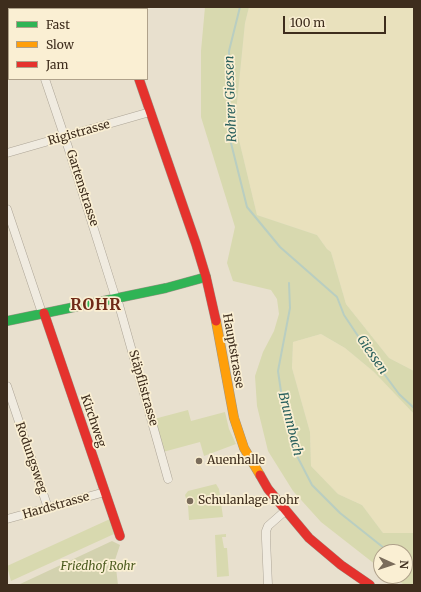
<!DOCTYPE html>
<html>
<head>
<meta charset="utf-8">
<style>
  body { margin:0 }
  #map { position:relative; width:421px; height:592px; overflow:hidden; background:#e8e0ce; font-family:Merriweather,serif }
  canvas { display:block }
  .frame { position:absolute; inset:0; border:8px solid #3e2d1d; pointer-events:none }
  .legend { position:absolute; left:8px; top:8px; width:140px; height:72px; box-sizing:border-box; background:#faefd3; border:1px solid #afa18a; margin:0; padding:5px 7px; list-style:none; font-size:12px; color:#3e2d1d }
  .legend li { display:flex; align-items:center; gap:8px; height:20px }
  .legend b { width:20px; border:1px solid #afa18a }
  .north { position:absolute; left:373px; top:544px; width:40px; height:40px; box-sizing:border-box; background:#faefd3; border:1px solid #afa18a; border-radius:50%; rotate:93deg; font-size:11px; font-weight:700; line-height:16px; text-align:center; color:#3e2d1d }
  .north::after { content:''; display:block; margin:auto; width:14px; height:18px; background:#7a6c5b; clip-path:polygon(50% 0,100% 100%,50% 72%,0 100%) }
  .scale { position:absolute; left:283px; top:16px; width:103px; height:18px; box-sizing:border-box; border:2px solid #3e2d1d; border-top:0; padding-left:5px; font-size:12px; line-height:14px; white-space:nowrap; color:#3e2d1d; -webkit-text-stroke:3px #faefd3; paint-order:stroke }
</style>
</head>
<body>
<div id="map">
<canvas width="421" height="592"></canvas>
<div class="frame"></div>
<ul class="legend">
<li><b style="height:5px;background:#30b455"></b>Fast</li>
<li><b style="height:5px;background:#ff9f0a"></b>Slow</li>
<li><b style="height:5px;background:#e5322d"></b>Jam</li>
</ul>
<div class="north">N</div>
<div class="scale">100 m</div>
</div>
<script>
const context = document.querySelector('canvas').getContext('2d');
context.lineJoin = 'round';
function paint(path, color) {
  context.fillStyle = color;
  context.fill(path, 'evenodd');
}
function poly(rows) {
  const path = new Path2D();
  for (const r of rows) {
    path.moveTo(r[0], r[1]);
    for (let i = 2; i < r.length; i += 2) path.lineTo(r[i], r[i + 1]);
  }
  return path;
}
function strokePath(path, color, width, dash) {
  context.strokeStyle = color;
  context.lineWidth = width;
  context.lineCap = dash ? 'butt' : 'round';
  context.setLineDash(dash || []);
  context.stroke(path);
}
function label(font, color, halo, rows, align = 'center') {
  context.font = font + ' Merriweather,serif';
  context.lineWidth = 3.5;
  context.setLineDash([]);
  context.textBaseline = 'middle';
  context.strokeStyle = halo;
  context.fillStyle = color;
  for (const [text, x, y, turn = 0] of rows) {
    context.save();
    context.translate(x, y);
    context.rotate((+turn || 0) * Math.PI / 180);
    context.textAlign = isNaN(turn) ? turn : align;
    if (halo) context.strokeText(text, 0, 0);
    context.fillText(text, 0, 0);
    context.restore();
  }
}
paint(poly([
  [249,7,414,7,414,371,389,358,346,304,331,252,327,249,317,235,257,215,235,123,245,23],
  [321,334,345,348,374,372,414,414,414,533,383,533,362,505,338,494,311,466,310,432,292,368,293,342]
]), '#e9e1bd');
paint(poly([
  [205,7,249,7,245,23,235,123,257,215,317,235,327,249,331,252,346,304,389,358,414,371,414,414,374,372,345,348,321,334,293,342,292,368,310,432,311,466,338,494,362,505,383,533,414,533,414,585,403,584,391,576,405,576,405,552,381,552,381,569,376,565,321,522,293,491,268,451,257,406,255,376,263,352,274,331,279,314,277,299,271,290,233,281,227,263,235,227,201,117,201,51],
  [188,410,191,421,225,412,229,429,236,444,204,456,200,442,163,452,154,419],
  [216,484,219,489,223,517,189,520,188,505,185,495,188,491],
  [110,519,114,534,11,581,7,566],
  [226,534,226,537,222,537,224,548,227,548,229,576,217,577,215,535]
]), '#d8d9af');
paint(poly([
  [112,541,120,545,115,560,118,585,18,585]
]), '#d3d2af');
strokePath(poly([
  [240,7,229,51,230,139,247,207,280,247,337,297,344,315,376,363,399,394,414,408],
  [289,283,290,308,278,371,284,412,297,456,312,485,340,513,389,552],
  [405,559,414,563]
]), '#b9cec1', 2);
const street = poly([
  [21,7,21,9],
  [28,9,34,7],
  [7,16,9,15],
  [45,79,68,147,116,299],
  [7,153,150,112],
  [7,209,42,313],
  [117,298,168,479],
  [7,386,48,508],
  [7,519,105,492],
  [268,585,266,539,266,531,268,526,285,511]
]);
const fast = poly([
  [7,321,166,288,206,277]
]);
const slow = poly([
  [114,7,114,9],
  [216,321,234,418,244,448,260,475]
]);
const jam = poly([
  [139,79,196,244,206,277,216,321],
  [44,313,120,536],
  [260,475,268,489,309,538,341,565,370,585]
]);
strokePath(street, '#ada597', 9);
strokePath(fast, '#9d9486', 10);
strokePath(slow, '#9d9486', 10);
strokePath(jam, '#9d9486', 10);
strokePath(street, '#f0ebe0', 8);
strokePath(fast, '#30b455', 9);
strokePath(slow, '#ff9f0a', 9);
strokePath(jam, '#e5322d', 9);
for (const [x, y, r, color] of [
  [199,461,4,"#7a6c5b"],
  [190,501,4,"#7a6c5b"]
]) {
  const dot = new Path2D();
  dot.arc(x, y, r, 0, 2 * Math.PI);
  context.fillStyle = color;
  context.fill(dot);
  strokePath(dot, '#faefd3', 1.5);
}
label('12px', '#3e2d1d', '#faefd3', [
  ["Rigistrasse",79,133,-16],
  ["Gartenstrasse",82,188,72],
  ["Hauptstrasse",233,351,80],
  ["Stäpflistrasse",143,388,74],
  ["Kirchweg",93,421,71],
  ["Rodungsweg",31,458,71],
  ["Hardstrasse",56,506,-16]
]);
label('12px', '#3e2d1d', '#faefd3', [
  ["Auenhalle",207,461],
  ["Schulanlage Rohr",198,501]
], 'left');
label('italic 12px', '#4e5d21', '#faefd3', [
  ["Friedhof Rohr",98,567]
]);
label('italic 13px', '#2a605d', '#faefd3', [
  ["Rohrer Giessen",231,99,-92],
  ["Giessen",372,355,55],
  ["Brunnbach",290,424,76]
]);
context.letterSpacing = '1px';
label('bold 16px', '#702a17', '#faefd3', [
  ["ROHR",96,305]
]);
context.letterSpacing = '0px';
</script>
</body>
</html>
